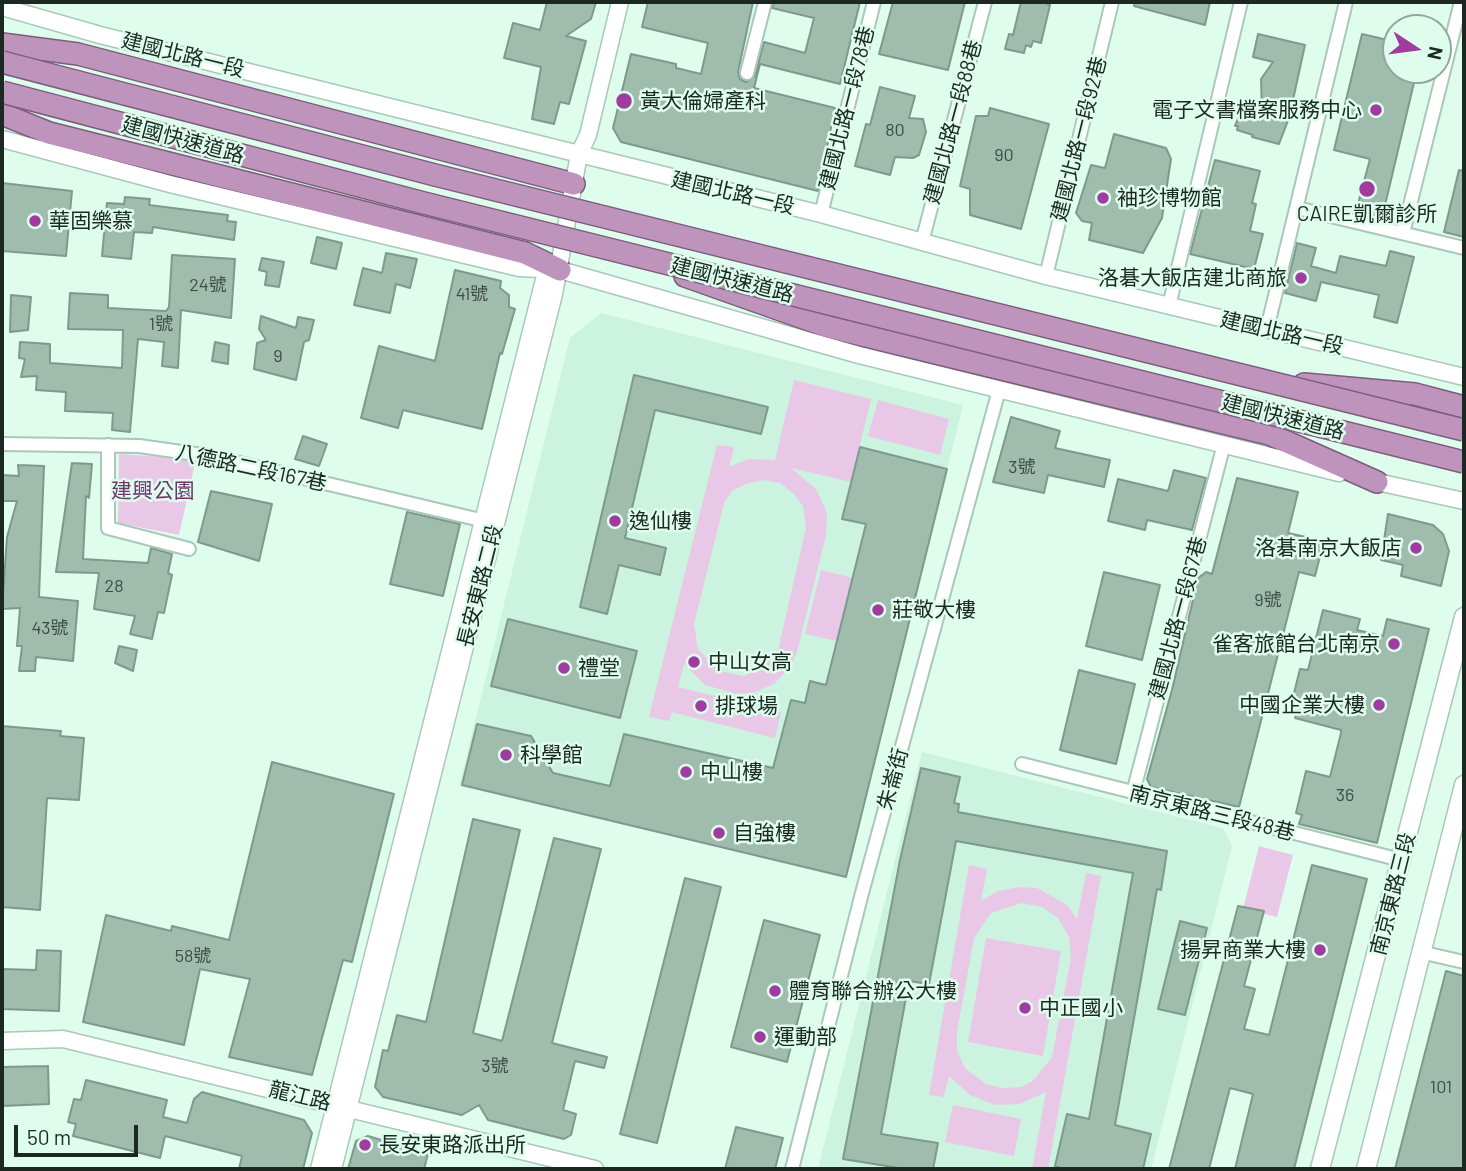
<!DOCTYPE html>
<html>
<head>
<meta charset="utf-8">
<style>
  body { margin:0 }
  #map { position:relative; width:1466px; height:1171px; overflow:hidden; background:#defded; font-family:Barlow,sans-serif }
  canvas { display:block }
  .frame { position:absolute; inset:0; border:4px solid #1c2822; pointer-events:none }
  .north { position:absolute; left:1382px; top:14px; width:70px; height:70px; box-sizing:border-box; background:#defded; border:2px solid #90a89c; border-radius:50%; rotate:103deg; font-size:19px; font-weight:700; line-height:28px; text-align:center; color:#1c2822 }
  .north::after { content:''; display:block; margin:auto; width:24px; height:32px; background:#a03ba0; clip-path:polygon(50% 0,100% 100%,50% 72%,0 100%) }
  .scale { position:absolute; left:14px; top:1125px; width:124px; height:32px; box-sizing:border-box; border:4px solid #1c2822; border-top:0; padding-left:9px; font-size:21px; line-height:24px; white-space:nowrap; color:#1c2822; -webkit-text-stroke:5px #defded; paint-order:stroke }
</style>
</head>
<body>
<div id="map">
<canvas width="1466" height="1171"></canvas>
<div class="frame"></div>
<div class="north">N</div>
<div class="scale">50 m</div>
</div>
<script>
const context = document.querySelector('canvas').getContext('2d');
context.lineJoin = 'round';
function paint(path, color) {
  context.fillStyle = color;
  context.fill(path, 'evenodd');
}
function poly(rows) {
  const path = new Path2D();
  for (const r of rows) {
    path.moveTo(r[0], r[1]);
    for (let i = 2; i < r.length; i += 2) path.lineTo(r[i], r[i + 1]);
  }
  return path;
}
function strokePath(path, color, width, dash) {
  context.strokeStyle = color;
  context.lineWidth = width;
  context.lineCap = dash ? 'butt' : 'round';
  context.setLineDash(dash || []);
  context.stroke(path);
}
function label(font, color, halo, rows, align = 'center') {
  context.font = font + ' Barlow,"Noto Sans TC",sans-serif';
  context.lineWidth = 5;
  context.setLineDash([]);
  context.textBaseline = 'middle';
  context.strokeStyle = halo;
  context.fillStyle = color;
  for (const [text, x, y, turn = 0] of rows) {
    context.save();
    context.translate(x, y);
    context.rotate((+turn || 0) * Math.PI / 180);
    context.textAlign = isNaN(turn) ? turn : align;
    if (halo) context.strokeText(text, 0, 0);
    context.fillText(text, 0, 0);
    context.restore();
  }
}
paint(poly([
  [601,313,963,405,846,877,459,786,570,338],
  [922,752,1222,828,1227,835,1232,846,1151,1169,818,1169]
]), '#cbf3df');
paint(poly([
  [794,380,871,399,851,482,791,468,816,489,827,513,826,535,797,652,791,666,774,684,755,692,737,694,705,685,684,664,678,687,781,712,775,738,672,712,669,721,649,717,717,445,734,447,729,467,748,459,775,460],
  [764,480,780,483,793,493,803,506,806,528,778,650,768,661,745,676,718,671,698,649,694,624,724,503,732,491,748,483],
  [878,400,949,419,940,455,868,436],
  [119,454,196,459,179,535,118,523],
  [821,570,853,578,837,641,805,634],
  [1259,846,1293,855,1277,917,1243,909],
  [969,865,987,869,981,901,998,891,1021,887,1037,888,1067,905,1077,919,1086,873,1101,876,1048,1169,1032,1169,1046,1092,1020,1104,995,1105,970,1095,949,1076,944,1097,929,1095],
  [1021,903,1042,907,1058,918,1069,937,1071,958,1052,1057,1033,1081,1021,1087,1001,1088,986,1084,965,1068,957,1050,957,1032,974,938,991,913],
  [986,938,1061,951,1043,1056,968,1042],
  [953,1105,1021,1119,1014,1156,945,1142]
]), '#e9c8e7');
const building = poly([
  [547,2,596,2,591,19,566,36,586,41,569,104,560,102,554,124,532,119,541,67,504,58,513,23,540,30,547,2],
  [648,2,753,2,738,72,740,79,746,82,755,76,764,42,805,53,814,18,772,8,774,2,860,2,840,84,760,64,754,88,835,108,818,191,621,142,613,128,631,54,676,64,676,68,701,74,708,43,642,27,648,2],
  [893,2,965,2,948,70,879,54,893,2],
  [1021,2,1043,2,1050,5,1041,43,1033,41,1031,47,1026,45,1024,53,1005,49,1009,34,1013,35,1021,2],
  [1135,2,1210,2,1205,25,1134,6,1135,2],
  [1258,34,1305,45,1289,118,1279,144,1252,137,1253,135,1237,130,1238,126,1235,126,1243,107,1262,112,1261,79,1273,62,1253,57,1258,34],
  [1362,34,1396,42,1396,70,1417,70,1382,218,1365,214,1367,207,1358,204,1370,159,1334,150,1362,34],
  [880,87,915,96,909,118,923,119,926,132,919,155,913,158,895,157,890,175,855,166,866,124,870,125,880,87],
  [990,108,1049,124,1021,229,970,215,970,189,960,186,976,116,988,116,990,108],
  [1114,134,1166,148,1171,159,1162,218,1143,253,1089,240,1092,223,1082,221,1076,213,1091,165,1105,168,1114,134],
  [1215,160,1260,171,1252,203,1256,204,1250,231,1263,234,1254,269,1190,254,1215,160],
  [1459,170,1464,171,1464,237,1444,232,1459,170],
  [2,183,72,191,66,256,2,251,2,183],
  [125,197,150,199,149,205,228,215,227,221,236,222,234,240,153,227,152,233,134,232,131,259,102,256,107,203,124,204,125,197],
  [317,237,342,243,336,269,311,263,317,237],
  [1297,243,1316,248,1311,266,1336,273,1340,256,1386,266,1390,251,1414,257,1397,323,1374,317,1379,295,1321,282,1316,301,1285,293,1297,243],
  [386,253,417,259,410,288,396,284,390,313,354,305,363,268,382,273,386,253],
  [172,255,235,259,231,318,181,310,178,368,162,366,164,342,138,339,130,432,112,430,113,413,65,411,66,392,36,390,37,376,21,377,25,359,19,358,20,342,50,344,50,363,122,368,123,330,68,329,70,293,108,295,108,308,166,311,169,307,172,255],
  [262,258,284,262,279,287,265,285,267,272,259,270,262,258],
  [455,270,501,281,500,288,509,295,509,307,515,309,502,354,500,353,482,429,403,410,398,428,361,418,379,346,435,361,455,270],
  [11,295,31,297,28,330,10,332,11,295],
  [261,316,296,328,298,317,314,320,309,340,304,342,296,380,254,369,257,343,266,340,259,329,261,316],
  [215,342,229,345,228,364,212,361,215,342],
  [634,375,768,407,761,434,655,410,625,538,666,548,660,575,619,565,607,614,580,607,634,375],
  [1011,417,1060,431,1055,448,1110,460,1104,487,1048,475,1044,493,993,482,1011,417],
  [303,436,327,444,319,466,295,459,303,436],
  [860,447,947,469,846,877,462,785,477,724,531,736,553,773,610,786,624,734,773,768,791,700,805,703,810,681,826,685,866,524,842,519,860,447],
  [72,463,92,464,89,498,86,496,83,559,148,563,151,548,172,554,168,573,172,575,164,613,158,612,152,639,130,634,135,616,94,609,99,573,56,572,72,463],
  [18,465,44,466,39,597,78,601,73,661,36,657,35,671,19,671,22,646,17,646,20,608,2,609,7,537,17,501,2,501,2,475,19,476,18,465],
  [1174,470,1206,478,1192,530,1147,520,1145,530,1108,521,1118,479,1168,491,1174,470],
  [1237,478,1298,492,1288,533,1324,541,1315,576,1299,572,1239,807,1151,787,1147,779,1172,690,1198,578,1206,572,1212,574,1237,478],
  [211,491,272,504,259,561,198,542,211,491],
  [407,512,460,524,443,596,390,584,407,512],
  [1388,514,1433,525,1443,534,1449,551,1441,586,1401,576,1403,565,1381,560,1388,514],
  [1104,572,1160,585,1142,660,1086,646,1104,572],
  [1323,610,1360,619,1357,630,1383,636,1387,619,1429,629,1377,843,1299,824,1302,815,1296,813,1306,771,1330,777,1341,733,1341,730,1295,718,1297,711,1290,709,1300,669,1308,670,1323,610],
  [508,619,637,651,620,718,491,686,508,619],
  [119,646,137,650,133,671,115,663,119,646],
  [1079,670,1135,684,1116,764,1060,750,1079,670],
  [2,726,61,731,60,736,84,738,79,800,47,798,40,910,2,907,2,726],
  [272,762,394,794,352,962,343,960,312,1075,229,1057,250,979,200,969,184,1045,83,1022,106,915,171,931,172,926,229,940,272,762],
  [921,768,960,777,954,803,959,804,958,812,1167,851,1161,890,1157,889,1115,1125,1151,1134,1143,1169,1061,1169,1055,1166,1067,1114,1089,1119,1133,873,956,841,929,984,909,981,881,1134,938,1143,933,1169,905,1169,843,1159,900,860,921,768],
  [473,819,520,830,473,1033,502,1041,554,838,601,849,552,1043,607,1057,604,1068,575,1061,563,1110,576,1114,571,1135,564,1139,488,1120,479,1105,462,1115,383,1097,375,1087,383,1050,388,1051,397,1015,426,1022,473,819],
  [1312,865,1367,879,1294,1169,1235,1169,1253,1094,1230,1088,1209,1169,1169,1169,1238,906,1264,911,1244,986,1255,989,1244,1029,1269,1035,1312,865],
  [685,878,721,887,657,1143,620,1134,685,878],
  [764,920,820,935,787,1062,731,1047,764,920],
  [1180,921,1207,928,1185,1015,1158,1009,1180,921],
  [37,950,61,951,59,1011,2,1009,2,969,36,970,37,950],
  [1446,971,1464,976,1464,1169,1395,1169,1446,971],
  [48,1066,49,1104,2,1106,2,1067,48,1066],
  [86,1080,167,1100,163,1117,187,1123,194,1099,202,1092,304,1120,312,1133,303,1169,239,1169,242,1156,165,1136,160,1158,73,1136,76,1124,68,1122,74,1099,81,1100,86,1080],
  [736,1127,783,1138,775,1169,725,1169,736,1127],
  [368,1136,428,1154,424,1169,348,1169,356,1141,368,1136]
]);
paint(building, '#9fbcad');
strokePath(building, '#7d9a8c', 2);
const minor = poly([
  [747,73,765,2],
  [1297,208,1464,248],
  [821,214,874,2],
  [1403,233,1461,2],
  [922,242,985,2],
  [1046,276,1112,2],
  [1169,306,1241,2],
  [1267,329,1346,2],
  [2,444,139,446,210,456,489,522],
  [108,445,108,528,189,549],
  [1022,764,1401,860],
  [1133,793,1224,444],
  [1420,952,1464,962],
  [792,1169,862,893,999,390]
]);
const tertiary = poly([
  [2,7,100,35,821,214,1046,276,1464,377],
  [2,139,170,184,519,268,560,270,859,355,1339,473],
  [1368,480,1464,501],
  [2,1041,63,1039,595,1169],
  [319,1169,548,264],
  [333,1169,554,294,579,154,588,135,620,2]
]);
const secondary = poly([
  [1320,1169,1464,617],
  [1366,1169,1464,785]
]);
const trunk = poly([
  [2,44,78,54,574,184],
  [2,114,49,133,525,253,560,270],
  [685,276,829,327,1269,434,1377,482],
  [1304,384,1415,394,1464,407]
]);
strokePath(minor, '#aac8b9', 16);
strokePath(tertiary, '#aac8b9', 19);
strokePath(secondary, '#aac8b9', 21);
strokePath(trunk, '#7b5d7c', 24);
strokePath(minor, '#fff', 12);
strokePath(tertiary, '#fff', 16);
strokePath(secondary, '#fff', 18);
strokePath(trunk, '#be94bc', 21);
const trunkBridge = poly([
  [2,62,435,175,1464,430],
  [2,92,424,203,1464,462]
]);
strokePath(trunkBridge, '#7b5d7c', 24, []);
strokePath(trunkBridge, '#be94bc', 21);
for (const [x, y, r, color] of [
  [624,101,9,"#a03ba0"],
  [1376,110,7,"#a03ba0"],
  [1367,189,9,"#a03ba0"],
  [1103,198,7,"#a03ba0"],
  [35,221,7,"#a03ba0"],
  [1301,278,7,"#a03ba0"],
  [615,521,7,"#a03ba0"],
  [1416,548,7,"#a03ba0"],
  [878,610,7,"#a03ba0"],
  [1394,644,7,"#a03ba0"],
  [694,662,7,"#a03ba0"],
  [564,668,7,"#a03ba0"],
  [1379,705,7,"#a03ba0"],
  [701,706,7,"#a03ba0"],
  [506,755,7,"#a03ba0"],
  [686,772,7,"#a03ba0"],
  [719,833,7,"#a03ba0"],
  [1320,950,7,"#a03ba0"],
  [775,991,7,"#a03ba0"],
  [1025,1008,7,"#a03ba0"],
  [760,1037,7,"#a03ba0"],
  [365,1145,7,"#a03ba0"]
]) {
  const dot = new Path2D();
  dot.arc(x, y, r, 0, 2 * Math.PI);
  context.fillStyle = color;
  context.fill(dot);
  strokePath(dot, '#defded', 2.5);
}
label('18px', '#3d4d45', null, [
  ["80",895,130],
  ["90",1004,155],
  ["24號",208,285],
  ["41號",472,294],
  ["1號",161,324],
  ["9",278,356],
  ["3號",1022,467],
  ["28",114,586],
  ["9號",1268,600],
  ["43號",50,628],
  ["36",1345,795],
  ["58號",193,956],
  ["3號",495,1066],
  ["101",1441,1087]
]);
label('21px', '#1c2822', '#defded', [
  ["建國北路一段",183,55,14],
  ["建國北路一段78巷",847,108,-76],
  ["建國北路一段88巷",953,122,-75],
  ["建國北路一段92巷",1079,139,-76],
  ["建國快速道路",183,140,15],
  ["建國北路一段",733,193,13],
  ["建國快速道路",732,280,14],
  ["建國北路一段",1282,333,13],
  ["建國快速道路",1283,417,14],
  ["八德路二段167巷",251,468,12],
  ["長安東路二段",480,586,-76],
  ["建國北路一段67巷",1178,618,-75],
  ["朱崙街",893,779,-75],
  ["南京東路三段48巷",1212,813,14],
  ["南京東路三段",1393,894,-76],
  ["龍江路",300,1096,14]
]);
label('21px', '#1c2822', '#defded', [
  ["黃大倫婦產科",640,101],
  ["電子文書檔案服務中心",1362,110,"right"],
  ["袖珍博物館",1117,198],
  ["CAIRE凱爾診所",1367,214,"center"],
  ["華固樂慕",49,221],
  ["洛碁大飯店建北商旅",1287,278,"right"],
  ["逸仙樓",629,521],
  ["洛碁南京大飯店",1402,548,"right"],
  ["莊敬大樓",892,610],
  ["雀客旅館台北南京",1380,644,"right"],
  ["中山女高",708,662],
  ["禮堂",578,668],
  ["中國企業大樓",1365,705,"right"],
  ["排球場",715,706],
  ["科學館",520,755],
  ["中山樓",700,772],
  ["自強樓",733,833],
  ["揚昇商業大樓",1306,950,"right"],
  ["體育聯合辦公大樓",789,991],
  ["中正國小",1039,1008],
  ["運動部",774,1037],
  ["長安東路派出所",379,1145]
], 'left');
label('21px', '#6d376c', '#defded', [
  ["建興公園",153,491]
]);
</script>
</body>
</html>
